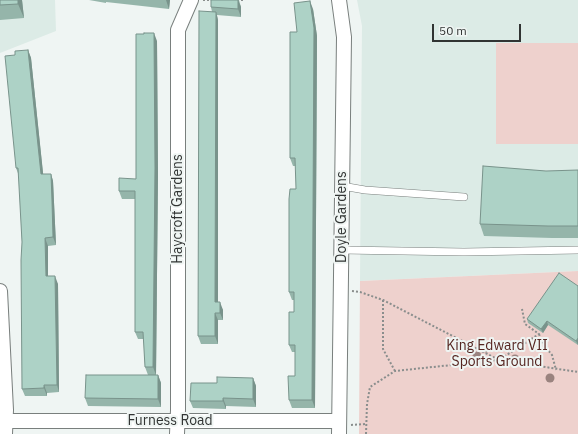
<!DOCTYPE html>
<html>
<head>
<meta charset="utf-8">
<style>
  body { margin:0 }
  #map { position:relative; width:578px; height:434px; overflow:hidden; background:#eff5f3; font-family:"IBM Plex Sans",sans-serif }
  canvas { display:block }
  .scale { position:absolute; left:432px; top:24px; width:89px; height:18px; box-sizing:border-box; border:2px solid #313433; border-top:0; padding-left:5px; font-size:12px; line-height:14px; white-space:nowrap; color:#313433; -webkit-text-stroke:3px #eff5f3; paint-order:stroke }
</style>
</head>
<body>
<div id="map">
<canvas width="578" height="434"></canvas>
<div class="scale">50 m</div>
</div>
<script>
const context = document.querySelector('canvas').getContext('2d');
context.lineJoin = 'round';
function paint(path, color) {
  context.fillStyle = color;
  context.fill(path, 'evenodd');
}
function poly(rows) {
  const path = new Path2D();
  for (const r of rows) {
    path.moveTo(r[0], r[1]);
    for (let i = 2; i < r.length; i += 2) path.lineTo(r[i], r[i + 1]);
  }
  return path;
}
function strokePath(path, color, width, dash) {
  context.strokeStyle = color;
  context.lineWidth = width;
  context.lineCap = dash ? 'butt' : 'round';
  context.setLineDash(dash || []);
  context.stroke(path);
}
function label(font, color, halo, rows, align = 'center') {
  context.font = font + ' "IBM Plex Sans",sans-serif';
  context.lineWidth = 4;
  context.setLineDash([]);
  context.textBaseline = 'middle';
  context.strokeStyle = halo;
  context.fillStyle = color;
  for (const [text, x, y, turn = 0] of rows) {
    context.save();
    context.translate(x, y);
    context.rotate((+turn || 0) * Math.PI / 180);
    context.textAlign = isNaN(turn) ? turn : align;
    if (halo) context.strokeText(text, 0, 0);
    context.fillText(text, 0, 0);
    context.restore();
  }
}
paint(poly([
  [0,0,55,0,56,31,0,53],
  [357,0,578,0,578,271,360,281,362,26]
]), '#dcebe6');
paint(poly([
  [496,43,578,43,578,144,496,144],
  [578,271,578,434,359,434,360,281]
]), '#eed1cd');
const service = poly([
  [342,186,365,190,464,197],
  [342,250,464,252,578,250]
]);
const minor = poly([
  [339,0,344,37,339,434],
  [0,291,6,410,5,434],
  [0,421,339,421],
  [177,434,178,410,178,30,191,0]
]);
strokePath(service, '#797f7d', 8);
strokePath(minor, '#797f7d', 16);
strokePath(poly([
  [203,0,212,0],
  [237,0,244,0],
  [352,291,360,292,383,300,499,360,578,372],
  [383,300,383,349,395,371],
  [539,334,543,344,552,355,556,370],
  [351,425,366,424],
  [366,434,367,404,370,387,395,371,499,360,539,334,525,324,522,309]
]), '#8a8e8d', 2, [2, 2]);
strokePath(service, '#fff', 7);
strokePath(minor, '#fff', 14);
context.fillStyle = '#9a837f';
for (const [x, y] of [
  [486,348],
  [477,356],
  [515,359],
  [550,378]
]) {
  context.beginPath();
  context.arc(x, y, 4.5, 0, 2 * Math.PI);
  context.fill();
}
paint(poly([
  [0,0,22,0,24,18,0,20],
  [89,0,170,0,169,9,106,2,106,3],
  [239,0,241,7,241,17,217,15,218,20,218,302,223,310,223,320,218,320,218,344,201,344,198,336,212,12,211,7],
  [313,9,317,36,315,408,292,408,289,400,295,376,295,352,292,352,289,345,294,312,294,300,292,300,289,292,296,189,296,166,293,166,290,158],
  [157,41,158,175,156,375,158,375,161,383,161,407,88,406,85,398,148,375,145,367,144,339,138,339,135,332,135,199,122,199,119,191,136,179],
  [28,50,31,58,43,174,51,174,53,181,56,245,48,246,48,276,58,284,59,392,47,393,47,396,25,396,22,389,22,242,19,176,16,168],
  [578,170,578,238,552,238,484,236,480,224],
  [578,286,578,345,548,325,543,333,528,323,527,319],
  [253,378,256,386,256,407,226,406,226,409,193,408,190,401,217,383]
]), '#95b5aa');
paint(poly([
  [18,0,22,0,24,18,18,4],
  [166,0,170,0,169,9],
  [238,0,241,7,241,17,238,9],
  [310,1,313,9,317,36,315,408,312,400],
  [216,12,218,20,218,310,215,302],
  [154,33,157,41,158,175,156,375,153,367],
  [28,50,31,58,44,182,41,174],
  [51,174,53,181,56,245,53,237],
  [45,238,48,246,48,284,46,276],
  [55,276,58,284,59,392,57,385],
  [220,302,223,310,223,320,220,313],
  [215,313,218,320,218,344,215,336],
  [547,321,548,325,543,333,541,329],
  [578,338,578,345,576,341],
  [158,375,161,383,161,407,158,399],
  [253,378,256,386,256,407,253,399],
  [44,385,47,393,47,396,44,388],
  [223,398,226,406,226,409,223,401]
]), '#79938b');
const building = poly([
  [0,0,18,0,18,4,0,5,0,0],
  [211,0,238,0,238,9,211,7,211,0],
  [310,1,314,28,312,400,289,400,288,376,295,376,295,345,289,345,289,312,294,312,294,292,289,292,289,199,290,189,296,189,295,158,290,158,290,32,297,32,294,3,310,1],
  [199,11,216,12,215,302,220,302,220,313,215,313,215,336,198,336,199,11],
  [144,33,154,33,155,168,153,367,145,367,143,332,135,332,135,191,119,191,119,178,136,179,136,34,144,34,144,33],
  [28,50,41,174,51,174,52,201,53,237,45,238,46,276,55,276,57,385,44,385,44,388,22,389,21,260,22,242,18,168,16,168,5,56,15,55,15,51,28,50],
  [483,166,546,171,578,170,578,226,548,226,480,224,483,166],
  [559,273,578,286,578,338,576,341,547,321,541,329,527,319,559,273],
  [86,375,158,375,158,399,85,398,86,375],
  [217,377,253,378,253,399,223,398,223,401,190,401,191,383,217,383,217,377]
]);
paint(building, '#add2c6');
strokePath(building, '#79938b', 1);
label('14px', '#313433', '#eff5f3', [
  ["Haycroft Gardens",178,209,-90],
  ["Doyle Gardens",342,217,-90],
  ["Furness Road",170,421]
]);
label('14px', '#552520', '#eff5f3', [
  ["King Edward VII",497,346],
  ["Sports Ground",497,362]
]);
</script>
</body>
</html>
